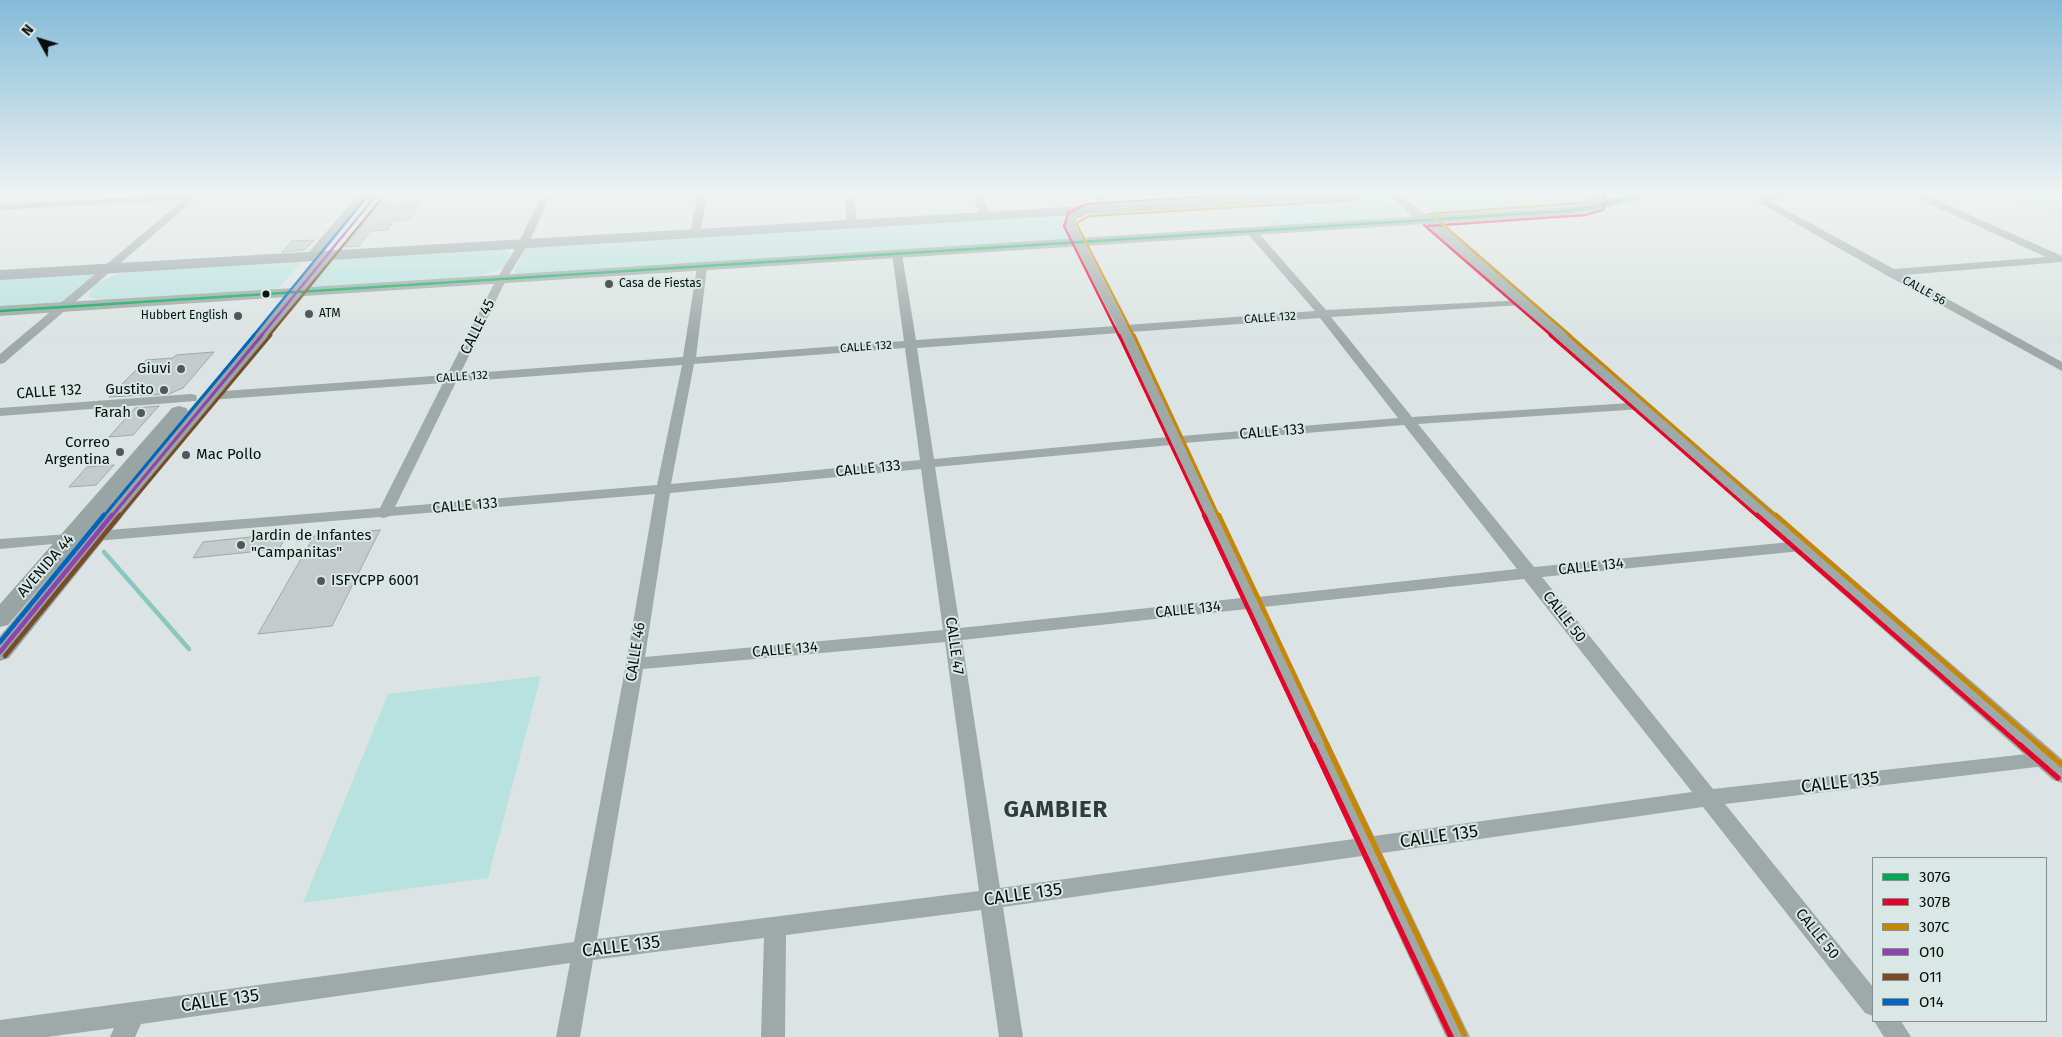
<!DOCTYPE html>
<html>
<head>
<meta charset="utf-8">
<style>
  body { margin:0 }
  #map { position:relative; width:2062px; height:1037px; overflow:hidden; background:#dce4e3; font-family:"Fira Sans",sans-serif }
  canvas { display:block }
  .legend { position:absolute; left:1872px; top:857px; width:175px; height:165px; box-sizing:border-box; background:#d9e7e5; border:1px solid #85908e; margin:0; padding:6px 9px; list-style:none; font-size:15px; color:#080d0c }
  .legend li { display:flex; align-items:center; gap:10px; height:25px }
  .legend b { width:25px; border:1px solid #85908e }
  .north { position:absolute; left:15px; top:15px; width:50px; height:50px; -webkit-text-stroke:4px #d9e7e5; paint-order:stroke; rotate:309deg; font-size:14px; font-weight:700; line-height:20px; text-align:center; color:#080d0c }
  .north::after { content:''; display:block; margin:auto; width:18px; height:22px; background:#080d0c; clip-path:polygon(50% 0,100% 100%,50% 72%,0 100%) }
</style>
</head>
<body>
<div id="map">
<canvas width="2062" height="1037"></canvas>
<ul class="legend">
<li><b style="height:6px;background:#00a651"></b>307G</li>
<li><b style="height:6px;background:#e4002b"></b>307B</li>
<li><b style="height:6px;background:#c78702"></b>307C</li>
<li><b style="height:6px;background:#8e44ad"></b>O10</li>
<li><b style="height:6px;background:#7a4b2a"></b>O11</li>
<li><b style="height:6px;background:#0065bd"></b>O14</li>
</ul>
<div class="north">N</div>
</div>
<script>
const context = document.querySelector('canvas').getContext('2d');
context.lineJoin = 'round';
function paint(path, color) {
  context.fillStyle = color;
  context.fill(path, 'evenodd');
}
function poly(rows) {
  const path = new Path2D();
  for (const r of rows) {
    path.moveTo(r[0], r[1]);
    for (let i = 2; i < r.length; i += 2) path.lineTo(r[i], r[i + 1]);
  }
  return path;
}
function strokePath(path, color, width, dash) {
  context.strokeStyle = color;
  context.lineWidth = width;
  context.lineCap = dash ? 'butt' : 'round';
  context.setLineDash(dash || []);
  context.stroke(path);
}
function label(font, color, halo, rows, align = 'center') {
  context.font = font + ' "Fira Sans",sans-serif';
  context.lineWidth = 4;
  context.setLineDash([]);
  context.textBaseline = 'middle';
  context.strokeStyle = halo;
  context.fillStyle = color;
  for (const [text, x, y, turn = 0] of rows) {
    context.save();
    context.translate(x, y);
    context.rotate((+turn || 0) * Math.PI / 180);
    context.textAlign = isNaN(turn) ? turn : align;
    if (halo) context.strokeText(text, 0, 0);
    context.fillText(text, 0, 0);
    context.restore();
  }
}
paint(poly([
  [1381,194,1404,217,1265,228,1292,199],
  [1413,194,1591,194,1596,203,1575,207,1437,217],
  [2016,194,2062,194,2062,217,2005,195],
  [1072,212,1065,220,1070,239,519,275,514,273,526,247],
  [490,247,509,252,508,263,501,269,476,277,313,288,308,286,330,259],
  [297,259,302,262,279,288,270,291,106,301,88,297,94,284,116,274,138,269],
  [101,270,60,304,0,308,0,276],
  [541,676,488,878,303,903,388,694]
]), '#b8e2dd');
strokePath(poly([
  [104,552,189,649]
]), '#8bc6bf', 4.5);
const building = poly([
  [423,201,409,220,394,220,387,230,370,231,359,246,345,247,380,203,423,201],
  [314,240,304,250,282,252,292,241,314,240],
  [214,352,183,388,169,394,109,397,146,360,173,358,176,355,214,352],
  [159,406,133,435,109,437,135,408,159,406],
  [114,465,96,485,69,487,87,467,114,465],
  [380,530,332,626,258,634,314,536,380,530],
  [288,533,279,549,193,558,203,542,288,533]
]);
paint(building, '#c4cbca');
strokePath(building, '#a1a7a6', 1);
paint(poly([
  [188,194,242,194,237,197,195,199,4,363,0,364,0,354,183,200,0,210,0,204,188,194],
  [542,194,552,194,528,244,506,280,460,374,683,357,697,267,702,264,707,267,696,357,904,341,892,254,897,251,902,254,916,340,1116,326,1065,225,1070,215,1088,207,1091,208,1091,212,1077,219,1075,225,1127,325,1315,311,1248,234,1247,232,1252,229,1256,230,1326,310,1525,300,1527,302,1525,304,1521,305,1331,317,1412,417,1646,402,1647,405,1646,408,1641,409,1418,424,1534,567,1801,541,1806,543,1809,546,1806,549,1801,551,1542,577,1713,789,2045,752,2052,754,2055,759,2052,764,2045,766,1725,804,1873,987,1873,1016,1865,1013,1703,807,1382,853,1470,1037,1446,1037,1362,856,1003,907,1023,1037,999,1037,981,910,786,935,785,1037,761,1037,764,938,593,960,580,1037,556,1037,570,963,141,1024,135,1037,110,1037,114,1028,47,1037,0,1037,0,1020,574,942,626,664,655,494,390,516,384,518,379,517,96,541,91,539,88,536,91,533,96,531,380,508,443,383,210,400,204,396,210,392,447,375,496,280,518,244,542,194],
  [1320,318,1398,418,1181,436,1131,332,1320,318],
  [1119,333,1168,437,934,459,917,348,1119,333],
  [905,348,920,460,671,484,694,364,905,348],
  [682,365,657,485,395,507,456,382,682,365],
  [1404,425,1517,569,1258,597,1184,443,1404,425],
  [1171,445,1242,598,960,628,935,467,1171,445],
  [921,469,943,630,645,657,670,493,921,469],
  [1524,579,1692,792,1374,836,1263,607,1524,579],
  [1247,609,1354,839,1000,888,962,640,1247,609],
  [945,642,979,891,597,939,643,669,945,642],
  [698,194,708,194,700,233,695,236,690,233,698,194],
  [844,194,854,194,857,224,855,226,852,227,847,224,844,194],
  [973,194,983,194,990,216,988,218,985,219,980,216,973,194],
  [1095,194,1105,194,1114,209,1112,211,1106,211,1095,194],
  [1204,194,1214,194,1221,202,1216,205,1213,204,1204,194],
  [1592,194,1602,194,1605,200,1601,208,1595,208,1593,206,1595,200,1592,194],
  [1768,194,1822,194,1817,197,1768,200,1894,269,2046,257,1914,197,1901,197,1896,194,1923,194,2062,256,2062,262,1904,275,2062,362,2062,371,1886,275,1760,203,1758,201,1761,196,1768,194],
  [191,394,196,395,197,398,196,401,0,416,0,408,191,394],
  [69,534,74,536,77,539,74,542,0,549,0,539,69,534],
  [1874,1021,1901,1021,1911,1037,1884,1037,1874,1021]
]), '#9fa9a8');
paint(poly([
  [359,194,371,194,318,259,308,259,307,256,308,253,359,194],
  [1388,194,1401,194,1422,212,1432,217,2062,759,2062,783,2053,780,1424,223,1414,218,1388,194]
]), '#9eaaa9');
paint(poly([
  [1290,194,1362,194,1355,198,330,260,311,287,1566,207,1598,202,1629,194,1651,194,1649,197,1603,209,1566,215,304,296,216,400,9,658,0,661,0,636,56,569,8,625,0,627,0,604,172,408,179,406,186,408,188,411,286,297,0,316,0,306,294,288,314,261,0,280,0,270,1290,194]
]), '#98a5a3');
strokePath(poly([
  [0,311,1566,211,1598,206,1644,194]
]), '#00a651', 2.5);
strokePath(poly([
  [1424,225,1552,336],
  [1428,226,1585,215,1603,210,1606,200,1604,194],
  [1119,336,1064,226,1069,212,1087,204,1252,194]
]), '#e4002b', 2.5);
strokePath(poly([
  [1119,335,1205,517],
  [1550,335,1758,517]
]), '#e4002b', 3);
strokePath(poly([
  [1204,515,1313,746],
  [1757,515,2021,746]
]), '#e4002b', 4.5);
strokePath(poly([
  [1313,745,1451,1037],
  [2020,745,2058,778]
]), '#e4002b', 5.5);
strokePath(poly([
  [1428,214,1583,203,1593,201,1591,197],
  [1432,215,1571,336],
  [1134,336,1077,225,1078,222,1090,216,1355,200]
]), '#c78702', 2.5);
strokePath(poly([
  [1134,335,1219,517],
  [1569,335,1777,517]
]), '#c78702', 3);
strokePath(poly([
  [1219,515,1328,746],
  [1776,515,2040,746]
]), '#c78702', 4.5);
strokePath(poly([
  [1327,745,1464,1034],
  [2039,745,2062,765]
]), '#c78702', 5.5);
strokePath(poly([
  [261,336,377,194]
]), '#8e44ad', 2.5);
strokePath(poly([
  [111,517,262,335]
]), '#8e44ad', 3);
strokePath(poly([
  [0,652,112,515]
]), '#8e44ad', 4.5);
strokePath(poly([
  [269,336,382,198]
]), '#7a4b2a', 2.5);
strokePath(poly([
  [119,517,271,335]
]), '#7a4b2a', 3);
strokePath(poly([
  [5,656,120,515]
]), '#7a4b2a', 4.5);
strokePath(poly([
  [253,336,369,194]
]), '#0065bd', 2.5);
strokePath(poly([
  [103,517,254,335]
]), '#0065bd', 3);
strokePath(poly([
  [0,642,104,515]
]), '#0065bd', 4.5);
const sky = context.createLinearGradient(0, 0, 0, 339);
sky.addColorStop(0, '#83bbd8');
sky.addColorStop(0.57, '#eff3f2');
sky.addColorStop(1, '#eff3f200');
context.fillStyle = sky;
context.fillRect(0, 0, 2062, 339);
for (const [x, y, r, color] of [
  [609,284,5,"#525857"],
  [266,294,4.5,"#080d0c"],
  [309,314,5,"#525857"],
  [238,316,5,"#525857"],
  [181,369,5,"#525857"],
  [164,390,5,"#525857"],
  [141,413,5,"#525857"],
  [120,452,5,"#525857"],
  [186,455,5,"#525857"],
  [241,545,5,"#525857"],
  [321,581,5,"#525857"]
]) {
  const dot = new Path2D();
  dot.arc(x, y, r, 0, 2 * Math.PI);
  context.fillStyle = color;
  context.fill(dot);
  strokePath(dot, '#d9e7e5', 2);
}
label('12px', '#080d0c', '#d9e7e5', [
  ["Casa de Fiestas",619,284],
  ["ATM",319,314],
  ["Hubbert English",228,316,"right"]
], 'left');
label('12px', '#080d0c', '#d9e7e5', [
  ["CALLE 56",1924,291,29],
  ["CALLE 132",1270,318,-4],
  ["CALLE 132",866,347,-4],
  ["CALLE 132",462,377,-4]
]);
label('15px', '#080d0c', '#d9e7e5', [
  ["CALLE 45",478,327,-64],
  ["CALLE 132",49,392,-4],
  ["CALLE 133",1272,432,-5],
  ["CALLE 133",868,469,-6],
  ["CALLE 133",465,506,-5],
  ["AVENIDA 44",46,566,-49],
  ["CALLE 134",1591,567,-6],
  ["CALLE 134",1188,610,-6],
  ["CALLE 50",1564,617,52],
  ["CALLE 47",954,646,82],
  ["CALLE 134",785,650,-5],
  ["CALLE 46",636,652,-81],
  ["CALLE 50",1817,934,51]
]);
label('15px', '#080d0c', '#d9e7e5', [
  ["Giuvi",171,369],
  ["Gustito",154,390],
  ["Farah",131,413],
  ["Correo",110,443],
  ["Argentina",110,460],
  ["Mac Pollo",196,455,"left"],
  ["Jardin de Infantes",251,536,"left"],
  ["\"Campanitas\"",251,553,"left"],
  ["ISFYCPP 6001",331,581,"left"]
], 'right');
label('18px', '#080d0c', '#d9e7e5', [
  ["CALLE 135",1840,783,-7],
  ["CALLE 135",1439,837,-8],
  ["CALLE 135",1023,895,-8],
  ["CALLE 135",621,947,-7],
  ["CALLE 135",220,1001,-8]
]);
context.letterSpacing = '1px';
label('bold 24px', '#303b3a', '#d9e7e5', [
  ["GAMBIER",1056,810]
]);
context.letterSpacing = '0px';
</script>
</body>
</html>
